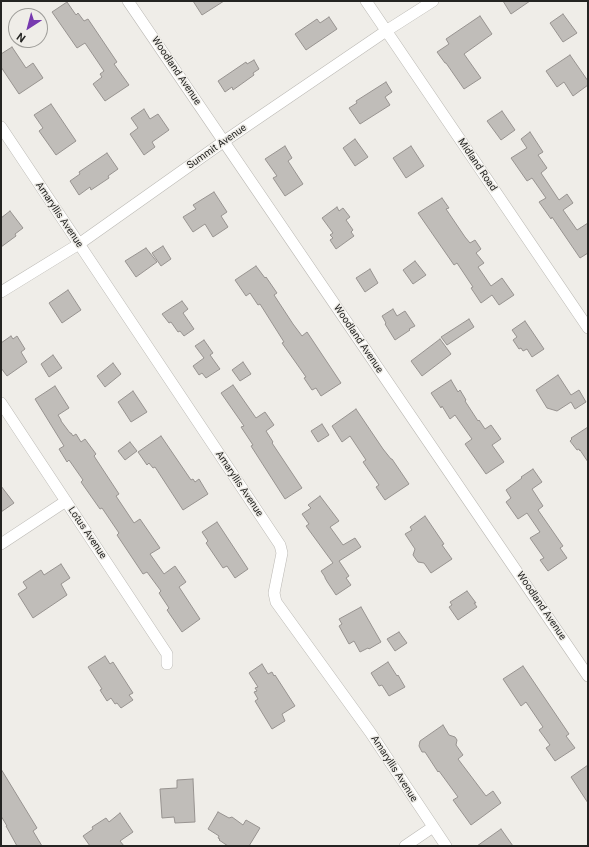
<!DOCTYPE html>
<html>
<head>
<meta charset="utf-8">
<style>
  body { margin:0 }
  #map { position:relative; width:589px; height:847px; overflow:hidden; background:#efede8; font-family:Roboto,sans-serif }
  canvas { display:block }
  .frame { position:absolute; inset:0; border:2px solid #242422; pointer-events:none }
  .north { position:absolute; left:8px; top:8px; width:40px; height:40px; box-sizing:border-box; background:#efede8; border:1px solid #9e9d99; border-radius:50%; rotate:216deg; font-size:11px; font-weight:700; line-height:16px; text-align:center; color:#242422 }
  .north::after { content:''; display:block; margin:auto; width:14px; height:18px; background:#773aaf; clip-path:polygon(50% 0,100% 100%,50% 72%,0 100%) }
</style>
</head>
<body>
<div id="map">
<canvas width="589" height="847"></canvas>
<div class="frame"></div>
<div class="north">N</div>
</div>
<script>
const context = document.querySelector('canvas').getContext('2d');
context.lineJoin = 'round';
function paint(path, color) {
  context.fillStyle = color;
  context.fill(path, 'evenodd');
}
function poly(rows) {
  const path = new Path2D();
  for (const r of rows) {
    path.moveTo(r[0], r[1]);
    for (let i = 2; i < r.length; i += 2) path.lineTo(r[i], r[i + 1]);
  }
  return path;
}
function strokePath(path, color, width, dash) {
  context.strokeStyle = color;
  context.lineWidth = width;
  context.lineCap = dash ? 'butt' : 'round';
  context.setLineDash(dash || []);
  context.stroke(path);
}
function label(font, color, halo, rows, align = 'center') {
  context.font = font + ' Roboto,sans-serif';
  context.lineWidth = 3;
  context.setLineDash([]);
  context.textBaseline = 'middle';
  context.strokeStyle = halo;
  context.fillStyle = color;
  for (const [text, x, y, turn = 0] of rows) {
    context.save();
    context.translate(x, y);
    context.rotate((+turn || 0) * Math.PI / 180);
    context.textAlign = isNaN(turn) ? turn : align;
    if (halo) context.strokeText(text, 0, 0);
    context.fillText(text, 0, 0);
    context.restore();
  }
}
const building = poly([
  [193,1,224,1,202,15,193,1],
  [503,1,530,1,511,14,503,1],
  [67,2,76,15,78,13,84,21,88,19,117,62,114,64,129,85,105,101,93,84,102,77,100,74,104,71,85,43,77,48,52,12,67,2],
  [563,14,577,33,563,42,550,23,563,14],
  [480,16,492,34,464,54,481,78,464,89,446,63,445,63,437,52,449,44,446,39,480,16],
  [329,17,337,29,306,50,295,34,317,19,320,23,329,17],
  [12,47,26,68,33,63,43,78,19,94,1,67,1,54,12,47],
  [570,55,588,81,588,85,573,96,564,82,557,87,546,71,570,55],
  [254,60,259,69,253,73,254,75,233,90,232,87,225,92,218,81,246,62,247,64,254,60],
  [386,82,392,92,385,97,390,105,360,124,349,108,357,103,356,101,386,82],
  [51,104,76,141,56,155,39,131,43,128,34,115,51,104],
  [144,109,150,119,158,114,169,130,152,142,155,147,144,155,130,134,138,128,131,118,144,109],
  [502,111,515,130,501,140,487,121,502,111],
  [530,132,543,152,538,155,547,168,541,173,559,200,567,194,573,203,563,210,577,230,588,223,588,253,580,258,552,217,551,219,539,202,546,198,532,178,527,181,511,158,527,148,521,139,530,132],
  [355,139,368,157,355,166,343,148,355,139],
  [285,146,292,158,288,161,303,184,285,196,273,178,277,176,265,159,285,146],
  [411,146,424,166,406,178,393,158,411,146],
  [107,153,118,169,108,176,109,178,91,190,90,187,79,195,70,181,80,174,79,172,107,153],
  [214,192,227,212,221,216,228,227,213,237,205,224,193,232,183,217,196,209,193,205,214,192],
  [442,198,449,208,446,209,465,237,470,243,475,240,481,249,476,253,484,263,478,267,491,286,502,278,514,295,499,305,492,295,481,303,471,288,473,287,457,263,454,265,418,213,442,198],
  [337,207,339,211,343,208,350,217,346,220,353,230,351,232,354,236,336,249,330,240,333,238,330,235,333,233,322,218,337,207],
  [10,211,23,228,15,234,16,236,1,247,1,218,10,211],
  [163,246,171,259,161,266,152,253,163,246],
  [146,248,157,262,136,277,125,261,146,248],
  [415,261,426,275,413,284,403,270,415,261],
  [256,266,265,278,266,277,277,293,274,295,293,324,302,336,307,332,341,383,321,396,316,388,312,390,304,378,306,377,282,343,284,342,260,304,258,305,250,293,246,296,235,280,256,266],
  [370,269,378,283,365,292,356,278,370,269],
  [68,290,81,310,62,323,49,303,68,290],
  [182,301,188,309,183,313,194,329,184,336,180,331,178,332,171,322,169,323,162,314,182,301],
  [393,309,397,316,405,311,415,326,409,329,410,330,395,340,385,324,386,323,382,316,393,309],
  [469,319,474,327,447,345,441,337,469,319],
  [525,321,544,349,532,357,527,349,523,351,521,348,519,349,513,340,517,337,512,330,525,321],
  [11,336,13,339,17,336,25,349,21,352,27,362,7,376,1,368,1,343,11,336],
  [440,339,451,354,422,376,411,361,440,339],
  [204,340,213,353,210,355,220,369,206,378,202,373,199,375,193,366,204,358,195,346,204,340],
  [53,355,62,368,49,377,41,364,53,355],
  [243,362,251,374,240,381,232,370,243,362],
  [113,363,121,374,105,387,97,376,113,363],
  [558,375,571,395,579,390,586,402,575,409,571,402,557,411,547,408,536,390,558,375],
  [451,380,458,392,460,390,466,400,465,401,478,421,479,420,485,429,491,425,501,439,492,445,504,462,486,474,465,444,472,439,455,415,450,419,442,406,441,408,431,393,451,380],
  [233,385,256,418,265,412,274,425,266,431,273,442,272,443,302,488,285,499,251,446,253,445,241,427,244,426,221,393,233,385],
  [55,386,69,408,58,415,61,420,61,421,70,433,71,433,73,436,76,434,81,442,85,439,96,454,94,456,119,494,116,496,134,523,140,519,160,548,150,554,164,574,175,566,186,582,179,587,200,619,182,632,167,610,169,608,159,593,161,591,147,572,143,574,117,535,119,533,102,508,100,509,81,482,83,480,69,460,67,462,59,449,64,446,35,399,55,386],
  [133,391,147,412,131,422,118,402,133,391],
  [356,409,383,449,391,459,392,459,409,484,385,500,376,487,379,485,363,462,366,460,350,436,342,442,332,426,356,409],
  [322,424,329,435,318,442,311,431,322,424],
  [588,427,588,462,580,450,580,451,579,449,577,450,570,441,572,439,571,438,588,427],
  [161,436,191,480,193,479,195,482,199,479,208,494,183,510,155,467,153,468,149,463,147,465,138,452,161,436],
  [130,442,137,451,125,460,118,451,130,442],
  [533,469,542,482,532,489,543,506,538,510,563,546,560,548,567,558,548,571,540,560,544,558,530,538,540,532,527,513,518,519,506,502,511,498,506,490,522,478,521,477,533,469],
  [1,486,14,503,1,512,1,486],
  [320,496,339,521,330,527,343,545,355,538,361,547,339,561,349,576,346,578,351,585,336,595,328,583,325,578,325,577,321,571,333,563,306,526,309,524,302,514,311,508,308,505,320,496],
  [425,516,444,544,442,545,452,559,431,573,424,563,418,562,413,555,415,549,405,534,412,530,410,527,425,516],
  [217,522,248,569,235,578,227,566,223,568,206,543,208,541,202,532,217,522],
  [61,564,70,578,61,584,67,595,33,618,18,594,27,588,23,582,41,570,44,575,61,564],
  [467,591,476,603,474,603,477,607,458,620,449,607,452,605,450,602,467,591],
  [361,607,381,642,369,649,368,648,360,652,354,641,349,644,339,626,342,624,339,619,361,607],
  [399,632,407,643,395,651,387,639,399,632],
  [105,656,110,664,113,662,133,693,129,695,133,700,121,708,117,703,115,704,111,698,107,701,100,690,102,689,88,667,105,656],
  [388,662,397,676,398,675,405,687,389,696,382,685,379,686,371,673,388,662],
  [262,664,268,674,272,672,274,676,275,675,295,706,282,714,285,721,272,729,255,701,258,699,254,692,257,691,255,688,258,687,249,673,262,664],
  [523,666,569,734,566,736,575,748,555,761,546,748,550,745,539,730,543,727,526,702,521,706,503,679,523,666],
  [443,725,449,735,455,737,457,740,456,745,463,755,458,759,486,796,493,791,501,803,471,825,453,800,458,797,439,771,438,772,425,752,422,752,419,746,420,741,443,725],
  [588,765,588,803,571,777,588,765],
  [1,769,37,828,33,831,42,846,17,846,6,826,7,826,1,816,1,769],
  [193,779,195,822,175,823,174,817,162,818,160,789,177,788,177,780,193,779],
  [218,812,229,818,232,817,243,825,246,820,260,828,249,846,228,846,219,840,220,839,218,838,219,836,208,829,218,812],
  [120,813,133,832,120,841,124,846,90,846,83,836,93,829,92,827,106,818,109,822,120,813],
  [501,829,513,846,477,846,501,829]
]);
paint(building, '#c0bdb9');
strokePath(building, '#979390', 1);
const street = poly([
  [128,1,588,676],
  [366,1,588,328],
  [1,127,280,545,282,553,274,593,276,602,370,732,446,846],
  [1,292,79,244,223,142,386,31,433,1],
  [1,403,167,654,167,664],
  [1,544,66,501],
  [405,846,433,827]
]);
strokePath(street, '#bbb9b4', 12);
strokePath(street, '#fff', 11);
label('10px', '#242422', '#efede8', [
  ["Woodland Avenue",176,71,56],
  ["Summit Avenue",217,147,-35],
  ["Midland Road",477,165,56],
  ["Amaryllis Avenue",59,215,56],
  ["Woodland Avenue",358,339,56],
  ["Amaryllis Avenue",239,484,56],
  ["Lotus Avenue",87,533,56],
  ["Woodland Avenue",541,606,56],
  ["Amaryllis Avenue",394,769,57]
]);
</script>
</body>
</html>
